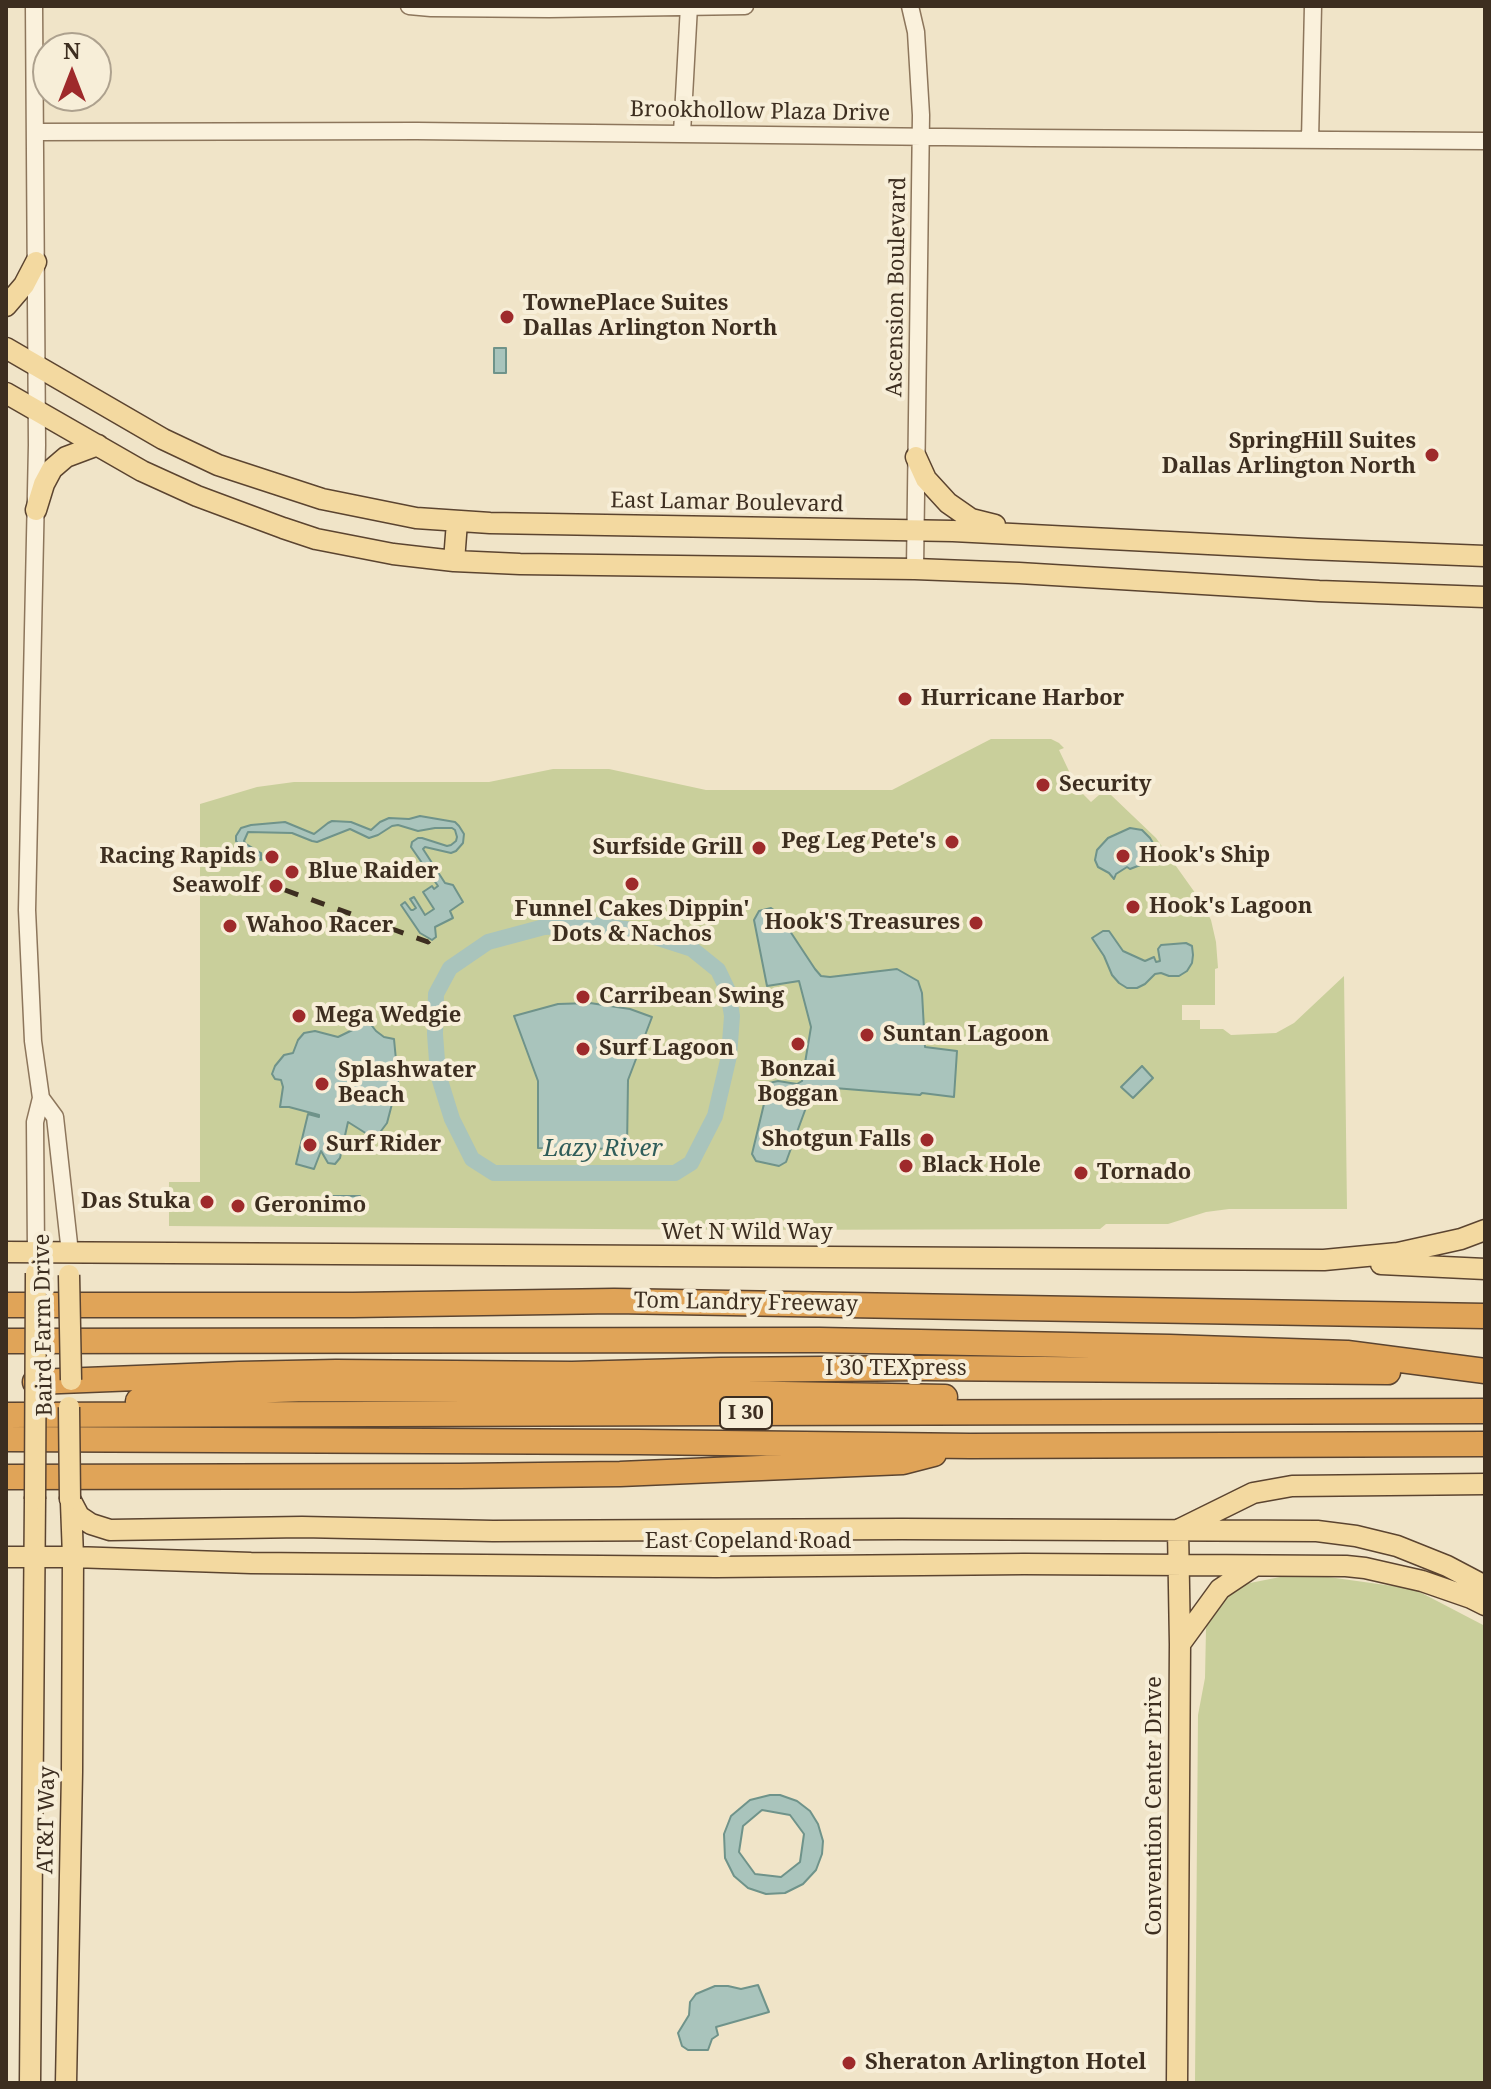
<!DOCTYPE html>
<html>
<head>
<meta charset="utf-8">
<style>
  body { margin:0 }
  #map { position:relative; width:1491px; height:2089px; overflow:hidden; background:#f0e4c8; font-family:"Noto Serif",serif }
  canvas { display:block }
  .frame { position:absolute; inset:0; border:8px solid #3d2e20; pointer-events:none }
  .north { position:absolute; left:32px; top:32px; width:80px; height:80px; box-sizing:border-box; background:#f7eed8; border:2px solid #ada18e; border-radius:50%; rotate:0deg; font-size:22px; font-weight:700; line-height:32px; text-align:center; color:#3d2e20 }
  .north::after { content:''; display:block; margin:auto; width:28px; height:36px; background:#9e2a2b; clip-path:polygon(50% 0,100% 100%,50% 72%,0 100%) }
</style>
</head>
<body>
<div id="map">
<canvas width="1491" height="2089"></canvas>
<div class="frame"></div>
<div class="north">N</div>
</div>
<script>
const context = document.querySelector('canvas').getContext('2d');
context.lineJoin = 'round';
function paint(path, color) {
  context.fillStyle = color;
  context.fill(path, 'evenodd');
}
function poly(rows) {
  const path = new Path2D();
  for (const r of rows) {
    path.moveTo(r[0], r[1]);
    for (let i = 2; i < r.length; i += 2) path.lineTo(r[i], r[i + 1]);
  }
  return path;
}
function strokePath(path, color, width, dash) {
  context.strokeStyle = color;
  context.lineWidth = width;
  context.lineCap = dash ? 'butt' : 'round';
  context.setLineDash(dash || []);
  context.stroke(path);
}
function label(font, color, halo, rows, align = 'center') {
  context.font = font + ' "Noto Serif",serif';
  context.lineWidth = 8;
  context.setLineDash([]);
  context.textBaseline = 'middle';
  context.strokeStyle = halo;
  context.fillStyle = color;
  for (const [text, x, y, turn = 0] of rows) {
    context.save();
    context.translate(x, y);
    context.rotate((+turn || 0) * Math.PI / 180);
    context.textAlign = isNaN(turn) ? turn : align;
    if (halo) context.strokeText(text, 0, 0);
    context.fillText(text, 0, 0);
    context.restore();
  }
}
paint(poly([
  [991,739,1051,739,1059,743,1064,748,1059,750,1077,788,1091,802,1099,795,1111,795,1156,838,1203,904,1211,920,1216,942,1218,968,1215,969,1215,1005,1182,1005,1182,1020,1200,1020,1200,1029,1223,1029,1231,1035,1276,1033,1294,1023,1344,976,1347,1209,1229,1209,1206,1212,1168,1224,1106,1224,1100,1229,740,1230,169,1226,169,1182,200,1182,200,804,257,787,294,782,489,782,553,769,609,769,706,790,892,790],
  [1314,1575,1414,1589,1485,1626,1485,2083,1195,2083,1198,1715,1205,1678,1206,1629,1209,1615,1214,1603,1240,1585,1280,1577]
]), '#c9cf9b');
const water = poly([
  [494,348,506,348,506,373,494,373,494,348],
  [420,816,455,822,459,826,464,834,463,843,456,851,451,853,425,847,423,849,445,883,453,885,463,902,450,911,453,918,435,927,436,937,432,940,420,933,401,905,405,902,411,910,413,910,416,908,410,899,414,897,425,915,434,909,423,892,432,886,434,889,438,886,411,847,412,842,418,838,422,838,447,846,451,845,456,841,457,837,455,830,452,828,435,828,418,831,398,825,392,826,378,835,369,838,350,829,317,842,312,841,292,833,248,832,244,841,246,844,261,853,261,860,245,852,236,841,236,836,241,828,251,825,285,822,314,834,328,823,332,821,351,822,371,830,380,822,389,818,409,819,420,816],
  [1130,828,1142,830,1150,838,1153,843,1151,854,1147,853,1143,864,1130,869,1127,867,1116,874,1114,879,1109,873,1098,867,1095,860,1097,850,1108,838,1130,828],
  [771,908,778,913,815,969,821,976,830,977,897,969,918,981,922,993,925,1047,957,1051,954,1097,922,1093,920,1095,822,1087,811,1094,786,1162,779,1166,756,1161,752,1154,769,1083,778,1081,797,1084,802,1081,811,1027,799,981,767,986,754,920,759,911,771,908],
  [1103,931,1109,931,1123,951,1145,961,1154,957,1156,962,1160,961,1158,949,1161,945,1186,943,1192,946,1193,955,1192,963,1187,971,1179,976,1169,976,1161,973,1155,974,1145,984,1137,988,1127,988,1119,983,1112,975,1104,956,1092,938,1103,931],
  [590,1003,630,1009,652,1017,628,1080,627,1149,538,1148,538,1081,514,1016,558,1004,590,1003],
  [369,1022,376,1031,384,1037,394,1039,398,1081,387,1123,375,1139,348,1122,340,1158,335,1164,328,1163,321,1151,314,1169,296,1164,308,1114,319,1117,319,1115,289,1107,280,1107,283,1087,281,1080,275,1079,272,1074,275,1066,284,1055,293,1053,298,1040,304,1033,315,1031,338,1037,369,1022],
  [1142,1066,1153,1078,1133,1098,1121,1087,1142,1066],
  [324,1196,360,1196,360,1213,324,1213,324,1196],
  [770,1795,780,1795,797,1801,810,1811,818,1824,823,1841,822,1854,816,1870,803,1884,785,1893,766,1894,748,1888,734,1876,725,1858,724,1834,731,1816,750,1800,770,1795],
  [762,1810,790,1815,804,1834,800,1862,781,1877,755,1874,739,1852,743,1826,762,1810],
  [758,1985,769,2012,716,2027,718,2035,712,2039,708,2050,688,2050,682,2046,678,2033,689,2015,690,2002,696,1994,715,1986,728,1986,741,1989,758,1985]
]);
paint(water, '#a9c4bc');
strokePath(water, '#6f938a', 2);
strokePath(poly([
  [595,925,633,930,692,949,718,970,728,991,732,1016,729,1056,715,1116,691,1163,675,1173,494,1173,472,1159,452,1119,438,1074,435,1034,436,994,450,968,488,942,544,927,595,925]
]), '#a9c4bc', 16);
const minor = poly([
  [34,6,37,445,27,910,33,1041,41,1098,35,1122,36,1253],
  [409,6,431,8,549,9,745,6],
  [910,6,916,32,921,115,915,569],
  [35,132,417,131,1032,138,1485,141],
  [682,133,689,6],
  [1310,140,1313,6],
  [41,1098,55,1117,70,1253]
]);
const major = poly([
  [6,306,24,285,36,262],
  [6,348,163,439,218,465,322,499,416,518,490,523,953,531,1307,549,1485,556],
  [6,393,142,471,197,496,283,528,316,539,393,554,454,561,520,564,915,569,1019,573,1319,591,1485,597],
  [916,457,926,479,948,503,971,519,995,525],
  [36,510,44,484,52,469,66,457,98,445],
  [454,561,457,522],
  [6,1252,1324,1260,1398,1253,1461,1239,1485,1230],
  [1381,1264,1485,1269],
  [70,1499,79,1516,91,1524,110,1530,302,1527,493,1531,902,1529,1317,1531,1356,1536,1397,1546,1447,1566,1485,1586],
  [6,1557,73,1557,251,1563,716,1567,1024,1564,1346,1566,1365,1568,1422,1581,1471,1598,1485,1605],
  [1180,1644,1220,1589,1253,1567],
  [30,2083,35,1499],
  [66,2083,72,1772,73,1557,71,1503],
  [1177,2083,1180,1644,1178,1530,1253,1493,1292,1486,1485,1484]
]);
const highway = poly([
  [6,1305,353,1305,614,1301,1485,1316],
  [6,1341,820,1340,1170,1347,1347,1353,1485,1371],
  [35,1382,239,1374,336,1372,572,1374,720,1370,926,1368,1388,1372],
  [138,1401,244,1391,306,1389,620,1391,945,1397],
  [6,1415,1485,1411],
  [6,1439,639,1442,970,1446,1485,1444],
  [6,1477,460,1476,620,1474,903,1462,934,1454]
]);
strokePath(minor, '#8d765c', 19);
strokePath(major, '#5b4430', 23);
strokePath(highway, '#5b4430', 27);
strokePath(minor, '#faf1dc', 16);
strokePath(major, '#f3d9a0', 20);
strokePath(highway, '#e0a458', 24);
strokePath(poly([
  [285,890,428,942,431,939]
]), '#3d2e20', 5, [14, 14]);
const majorBridge = poly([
  [69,1275,71,1380],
  [69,1407,70,1499],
  [35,1499,36,1273]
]);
strokePath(majorBridge, '#5b4430', 23, []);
strokePath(majorBridge, '#f3d9a0', 20);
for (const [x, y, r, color] of [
  [507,317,8,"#9e2a2b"],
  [1432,455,8,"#9e2a2b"],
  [905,699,8,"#9e2a2b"],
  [1043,785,8,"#9e2a2b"],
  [952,842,8,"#9e2a2b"],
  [759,848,8,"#9e2a2b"],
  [1123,856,8,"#9e2a2b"],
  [272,857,8,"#9e2a2b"],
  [292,872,8,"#9e2a2b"],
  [632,884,8,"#9e2a2b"],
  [276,886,8,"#9e2a2b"],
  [1133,907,8,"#9e2a2b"],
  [976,923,8,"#9e2a2b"],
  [230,926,8,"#9e2a2b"],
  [583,997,8,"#9e2a2b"],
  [299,1016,8,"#9e2a2b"],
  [867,1035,8,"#9e2a2b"],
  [798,1044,8,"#9e2a2b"],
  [583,1049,8,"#9e2a2b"],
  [322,1084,8,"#9e2a2b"],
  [927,1140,8,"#9e2a2b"],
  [310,1145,8,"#9e2a2b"],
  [906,1166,8,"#9e2a2b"],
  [1081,1173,8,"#9e2a2b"],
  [207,1202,8,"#9e2a2b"],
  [238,1206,8,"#9e2a2b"],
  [849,2063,8,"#9e2a2b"]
]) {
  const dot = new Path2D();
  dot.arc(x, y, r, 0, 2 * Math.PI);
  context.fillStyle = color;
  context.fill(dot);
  strokePath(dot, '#f7eed8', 3);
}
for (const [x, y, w] of [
  [746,1413,52]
]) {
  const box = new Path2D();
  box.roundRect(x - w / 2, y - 16, w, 32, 6);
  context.fillStyle = '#f7eed8';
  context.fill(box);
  strokePath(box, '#3d2e20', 2);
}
label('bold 20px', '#3d2e20', null, [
  ["I 30",746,1413]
]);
label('22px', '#3d2e20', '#f7eed8', [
  ["Brookhollow Plaza Drive",760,112,1],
  ["Ascension Boulevard",897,287,-89],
  ["East Lamar Boulevard",727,503,1],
  ["Wet N Wild Way",747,1233],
  ["Tom Landry Freeway",746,1303,1],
  ["Baird Farm Drive",44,1325,-91],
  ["I 30 TEXpress",896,1369],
  ["East Copeland Road",748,1542],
  ["Convention Center Drive",1155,1806,-90],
  ["AT&T Way",47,1820,-89]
]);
label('bold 22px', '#3d2e20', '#f7eed8', [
  ["TownePlace Suites",523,304],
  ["Dallas Arlington North",523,329],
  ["SpringHill Suites",1416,442,"right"],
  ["Dallas Arlington North",1416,467,"right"],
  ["Hurricane Harbor",921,699],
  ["Security",1059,785],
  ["Peg Leg Pete's",936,842,"right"],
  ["Surfside Grill",743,848,"right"],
  ["Hook's Ship",1139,856],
  ["Racing Rapids",256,857,"right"],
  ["Blue Raider",308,872],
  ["Seawolf",260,886,"right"],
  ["Hook's Lagoon",1149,907],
  ["Funnel Cakes Dippin'",632,910,"center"],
  ["Dots & Nachos",632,935,"center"],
  ["Hook'S Treasures",960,923,"right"],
  ["Wahoo Racer",246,926],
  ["Carribean Swing",599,997],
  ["Mega Wedgie",315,1016],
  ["Suntan Lagoon",883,1035],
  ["Surf Lagoon",599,1049],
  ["Bonzai",798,1070,"center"],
  ["Boggan",798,1095,"center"],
  ["Splashwater",338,1071],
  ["Beach",338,1096],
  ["Shotgun Falls",911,1140,"right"],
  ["Surf Rider",326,1145],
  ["Black Hole",922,1166],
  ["Tornado",1097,1173],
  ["Das Stuka",191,1202,"right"],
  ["Geronimo",254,1206],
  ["Sheraton Arlington Hotel",865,2063]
], 'left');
label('italic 24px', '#2f5d5a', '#f7eed8', [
  ["Lazy River",603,1149]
]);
</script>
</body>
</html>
